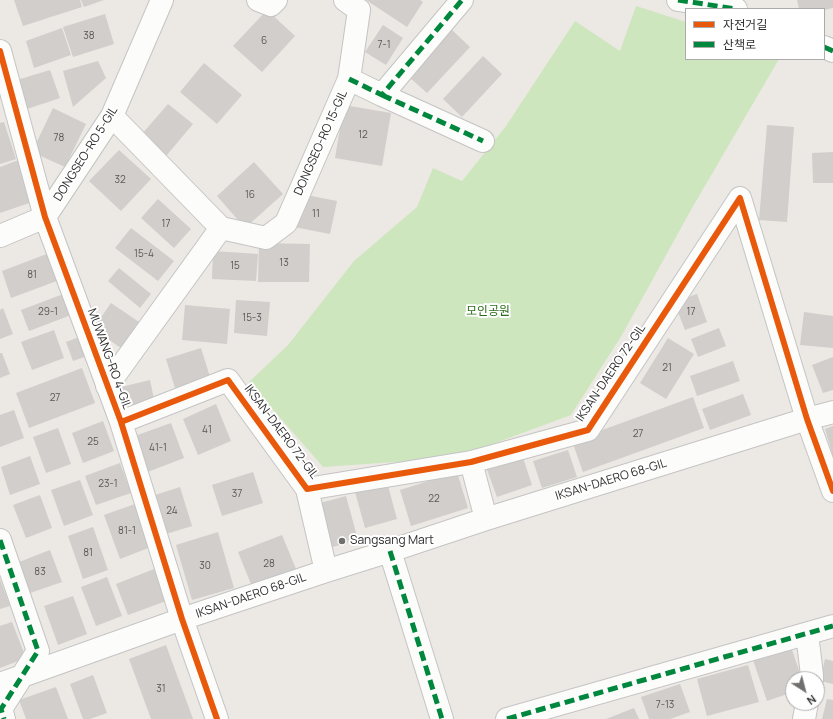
<!DOCTYPE html>
<html>
<head>
<meta charset="utf-8">
<style>
  body { margin:0 }
  #map { position:relative; width:833px; height:719px; overflow:hidden; background:#ece8e4; font-family:Manrope,"Noto Sans KR",sans-serif }
  canvas { display:block }
  .legend { position:absolute; left:685px; top:8px; width:140px; height:52px; box-sizing:border-box; background:#fff; border:1px solid #ababab; margin:0; padding:5px 7px; list-style:none; font-size:12px; color:#2e2e2e }
  .legend li { display:flex; align-items:center; gap:8px; height:20px }
  .legend b { width:20px; border:1px solid #ababab }
  .north { position:absolute; left:785px; top:671px; width:40px; height:40px; box-sizing:border-box; background:#fff; border:1px solid #ababab; border-radius:50%; rotate:144deg; font-size:11px; font-weight:700; line-height:16px; text-align:center; color:#2e2e2e }
  .north::after { content:''; display:block; margin:auto; width:14px; height:18px; background:#706f6e; clip-path:polygon(50% 0,100% 100%,50% 72%,0 100%) }
</style>
</head>
<body>
<div id="map">
<canvas width="833" height="719"></canvas>
<ul class="legend">
<li><b style="height:5px;background:#e8590c"></b>자전거길</li>
<li><b style="height:5px;background:#00873e"></b>산책로</li>
</ul>
<div class="north">N</div>
</div>
<script>
const context = document.querySelector('canvas').getContext('2d');
context.lineJoin = 'round';
function paint(path, color) {
  context.fillStyle = color;
  context.fill(path, 'evenodd');
}
function poly(rows) {
  const path = new Path2D();
  for (const r of rows) {
    path.moveTo(r[0], r[1]);
    for (let i = 2; i < r.length; i += 2) path.lineTo(r[i], r[i + 1]);
  }
  return path;
}
function strokePath(path, color, width, dash) {
  context.strokeStyle = color;
  context.lineWidth = width;
  context.lineCap = dash ? 'butt' : 'round';
  context.setLineDash(dash || []);
  context.stroke(path);
}
function label(font, color, halo, rows, align = 'center') {
  context.font = font + ' Manrope,"Noto Sans KR",sans-serif';
  context.lineWidth = 4;
  context.setLineDash([]);
  context.textBaseline = 'middle';
  context.strokeStyle = halo;
  context.fillStyle = color;
  for (const [text, x, y, turn = 0] of rows) {
    context.save();
    context.translate(x, y);
    context.rotate((+turn || 0) * Math.PI / 180);
    context.textAlign = isNaN(turn) ? turn : align;
    if (halo) context.strokeText(text, 0, 0);
    context.fillText(text, 0, 0);
    context.restore();
  }
}
paint(poly([
  [636,6,686,22,686,59,779,59,692,208,622,335,571,415,455,458,323,467,249,382,288,345,354,261,417,207,433,168,462,181,506,126,575,21,620,51]
]), '#cee6be');
paint(poly([
  [14,0,80,0,82,7,23,26],
  [81,0,104,0,84,7],
  [366,0,420,0,423,2,407,27],
  [797,0,833,0,833,8,824,10,824,9,799,9],
  [267,10,295,36,262,72,233,46],
  [105,14,114,44,73,57,63,27],
  [383,25,403,38,386,65,365,52],
  [62,28,71,55,34,68,26,41],
  [452,30,470,47,427,93,409,77],
  [483,56,502,74,462,117,443,99],
  [98,61,106,78,73,107,63,71],
  [204,63,242,95,217,124,180,92],
  [50,70,60,98,27,109,17,80],
  [168,104,193,124,166,156,141,135],
  [344,105,391,113,382,166,335,158],
  [53,108,86,124,65,167,32,152],
  [4,122,16,159,0,164,0,123],
  [767,125,794,127,787,222,759,220],
  [119,150,151,179,121,211,89,181],
  [833,152,833,183,813,183,812,153],
  [19,160,32,202,0,213,0,167],
  [254,162,283,194,245,228,217,196],
  [301,194,337,201,330,234,294,227],
  [158,199,191,229,174,248,141,218],
  [131,228,174,261,158,281,115,248],
  [259,243,310,244,309,282,258,282],
  [213,251,258,254,256,281,212,279],
  [52,252,62,279,11,298,2,271],
  [119,268,151,294,140,308,108,281],
  [66,293,74,314,29,331,21,310],
  [697,294,707,322,685,330,674,302],
  [236,300,270,302,267,336,234,333],
  [111,303,142,324,124,350,93,329],
  [185,305,230,309,227,344,182,340],
  [3,308,13,334,0,339,0,310],
  [804,312,833,316,833,348,800,345],
  [719,328,726,346,698,357,691,339],
  [54,330,64,358,32,370,21,342],
  [82,336,90,355,73,361,66,342],
  [668,338,694,354,666,399,640,383],
  [201,348,210,377,175,388,166,359],
  [0,353,2,353,10,374,0,378],
  [833,357,833,390,823,393,812,365],
  [733,361,740,381,697,396,690,376],
  [82,368,95,403,29,428,16,393],
  [150,380,155,404,122,410,117,388],
  [743,394,751,415,710,430,702,409],
  [693,397,704,428,583,472,572,441],
  [216,404,231,441,198,455,183,419],
  [14,410,24,438,0,447,0,415],
  [103,421,114,451,83,463,72,433],
  [171,423,184,458,145,473,132,437],
  [833,426,833,457,825,429],
  [58,428,71,464,46,473,33,437],
  [568,450,577,477,542,488,533,461],
  [522,455,532,485,497,497,486,467],
  [30,456,40,484,10,495,1,467],
  [120,463,131,493,96,505,85,476],
  [253,472,263,503,222,516,212,485],
  [457,472,468,508,411,526,400,490],
  [80,480,93,515,64,526,51,490],
  [387,482,397,519,365,528,355,492],
  [180,487,192,526,163,535,152,496],
  [40,495,52,528,26,538,13,505],
  [346,496,358,540,325,549,313,505],
  [135,504,151,547,120,559,104,515],
  [93,527,108,570,83,579,68,536],
  [218,532,234,588,192,600,176,545],
  [282,535,299,576,255,594,238,552],
  [50,550,62,582,30,593,19,562],
  [154,569,166,601,128,615,116,584],
  [107,577,122,616,96,626,81,587],
  [0,579,10,606,0,609],
  [73,596,87,634,58,645,44,606],
  [12,622,26,658,0,668,0,626],
  [790,644,802,679,793,679,793,692,767,701,752,657],
  [166,645,193,719,151,719,129,659],
  [825,659,833,661,833,684,820,681],
  [748,665,759,702,707,716,697,679],
  [93,675,107,713,90,719,83,719,70,684],
  [680,684,690,712,670,719,649,719,641,697],
  [56,687,68,719,26,719,19,700],
  [827,699,833,700,833,719,822,719],
  [634,708,639,719,606,719]
]), '#d1cecb');
const minor = poly([
  [258,0,271,5,276,0],
  [678,0,736,9],
  [824,47,833,51],
  [0,51,45,217,121,422,182,619,217,719],
  [349,79,382,95,462,0],
  [382,95,483,141],
  [112,116,221,228,266,238,286,223,349,79,359,10,345,0],
  [0,236,45,217,112,116,162,0],
  [107,386,221,228],
  [121,422,228,380,307,489,471,462,588,430,740,198,807,419,833,491],
  [471,462,486,519],
  [307,489,326,571],
  [0,540,38,651,1,709,4,719],
  [390,551,442,719],
  [807,634,812,675,812,679],
  [0,684,182,619,326,571,390,551,486,519,807,419,833,412],
  [507,719,833,626],
  [804,719,807,703]
]);
strokePath(minor, '#c5c4c5', 24);
strokePath(minor, '#fcfcfb', 22);
strokePath(poly([
  [678,0,736,9],
  [824,47,833,51],
  [349,79,382,95,462,0],
  [382,95,483,141],
  [0,540,38,651,1,709,4,719],
  [390,551,442,719],
  [507,719,833,626]
]), '#00873e', 5, [10, 5]);
strokePath(poly([
  [0,51,45,217,121,422,182,619,217,719],
  [121,422,228,380,307,489,471,462,588,430,740,198,807,419,833,491]
]), '#e8590c', 6);
for (const [x, y, r, color] of [
  [342,541,4,"#706f6e"]
]) {
  const dot = new Path2D();
  dot.arc(x, y, r, 0, 2 * Math.PI);
  context.fillStyle = color;
  context.fill(dot);
  strokePath(dot, '#fff', 1.5);
}
label('10px', '#585857', null, [
  ["38",89,36],
  ["6",264,41],
  ["7-1",384,45],
  ["12",363,135],
  ["78",59,138],
  ["32",120,180],
  ["16",250,195],
  ["11",316,214],
  ["17",166,224],
  ["15-4",144,254],
  ["13",284,263],
  ["15",235,266],
  ["81",32,275],
  ["29-1",48,312],
  ["17",691,312],
  ["15-3",252,318],
  ["21",667,368],
  ["27",55,398],
  ["41",207,430],
  ["27",638,434],
  ["25",93,442],
  ["41-1",158,448],
  ["23-1",108,484],
  ["37",237,494],
  ["22",434,499],
  ["24",172,511],
  ["81-1",127,531],
  ["81",88,553],
  ["28",269,564],
  ["30",205,566],
  ["83",40,572],
  ["31",161,689],
  ["7-13",665,705]
]);
label('12px', '#2e2e2e', '#fff', [
  ["DONGSEO-RO 15-GIL",321,143,-66],
  ["DONGSEO-RO 5-GIL",86,154,-58],
  ["MUWANG-RO 4-GIL",109,359,70],
  ["IKSAN-DAERO 72-GIL",611,373,-56],
  ["IKSAN-DAERO 72-GIL",281,432,53],
  ["IKSAN-DAERO 68-GIL",611,480,-17],
  ["IKSAN-DAERO 68-GIL",251,596,-19]
]);
label('12px', '#2c6e1b', '#fff', [
  ["모인공원",488,312]
]);
label('12px', '#2e2e2e', '#fff', [
  ["Sangsang Mart",350,541]
], 'left');
</script>
</body>
</html>
